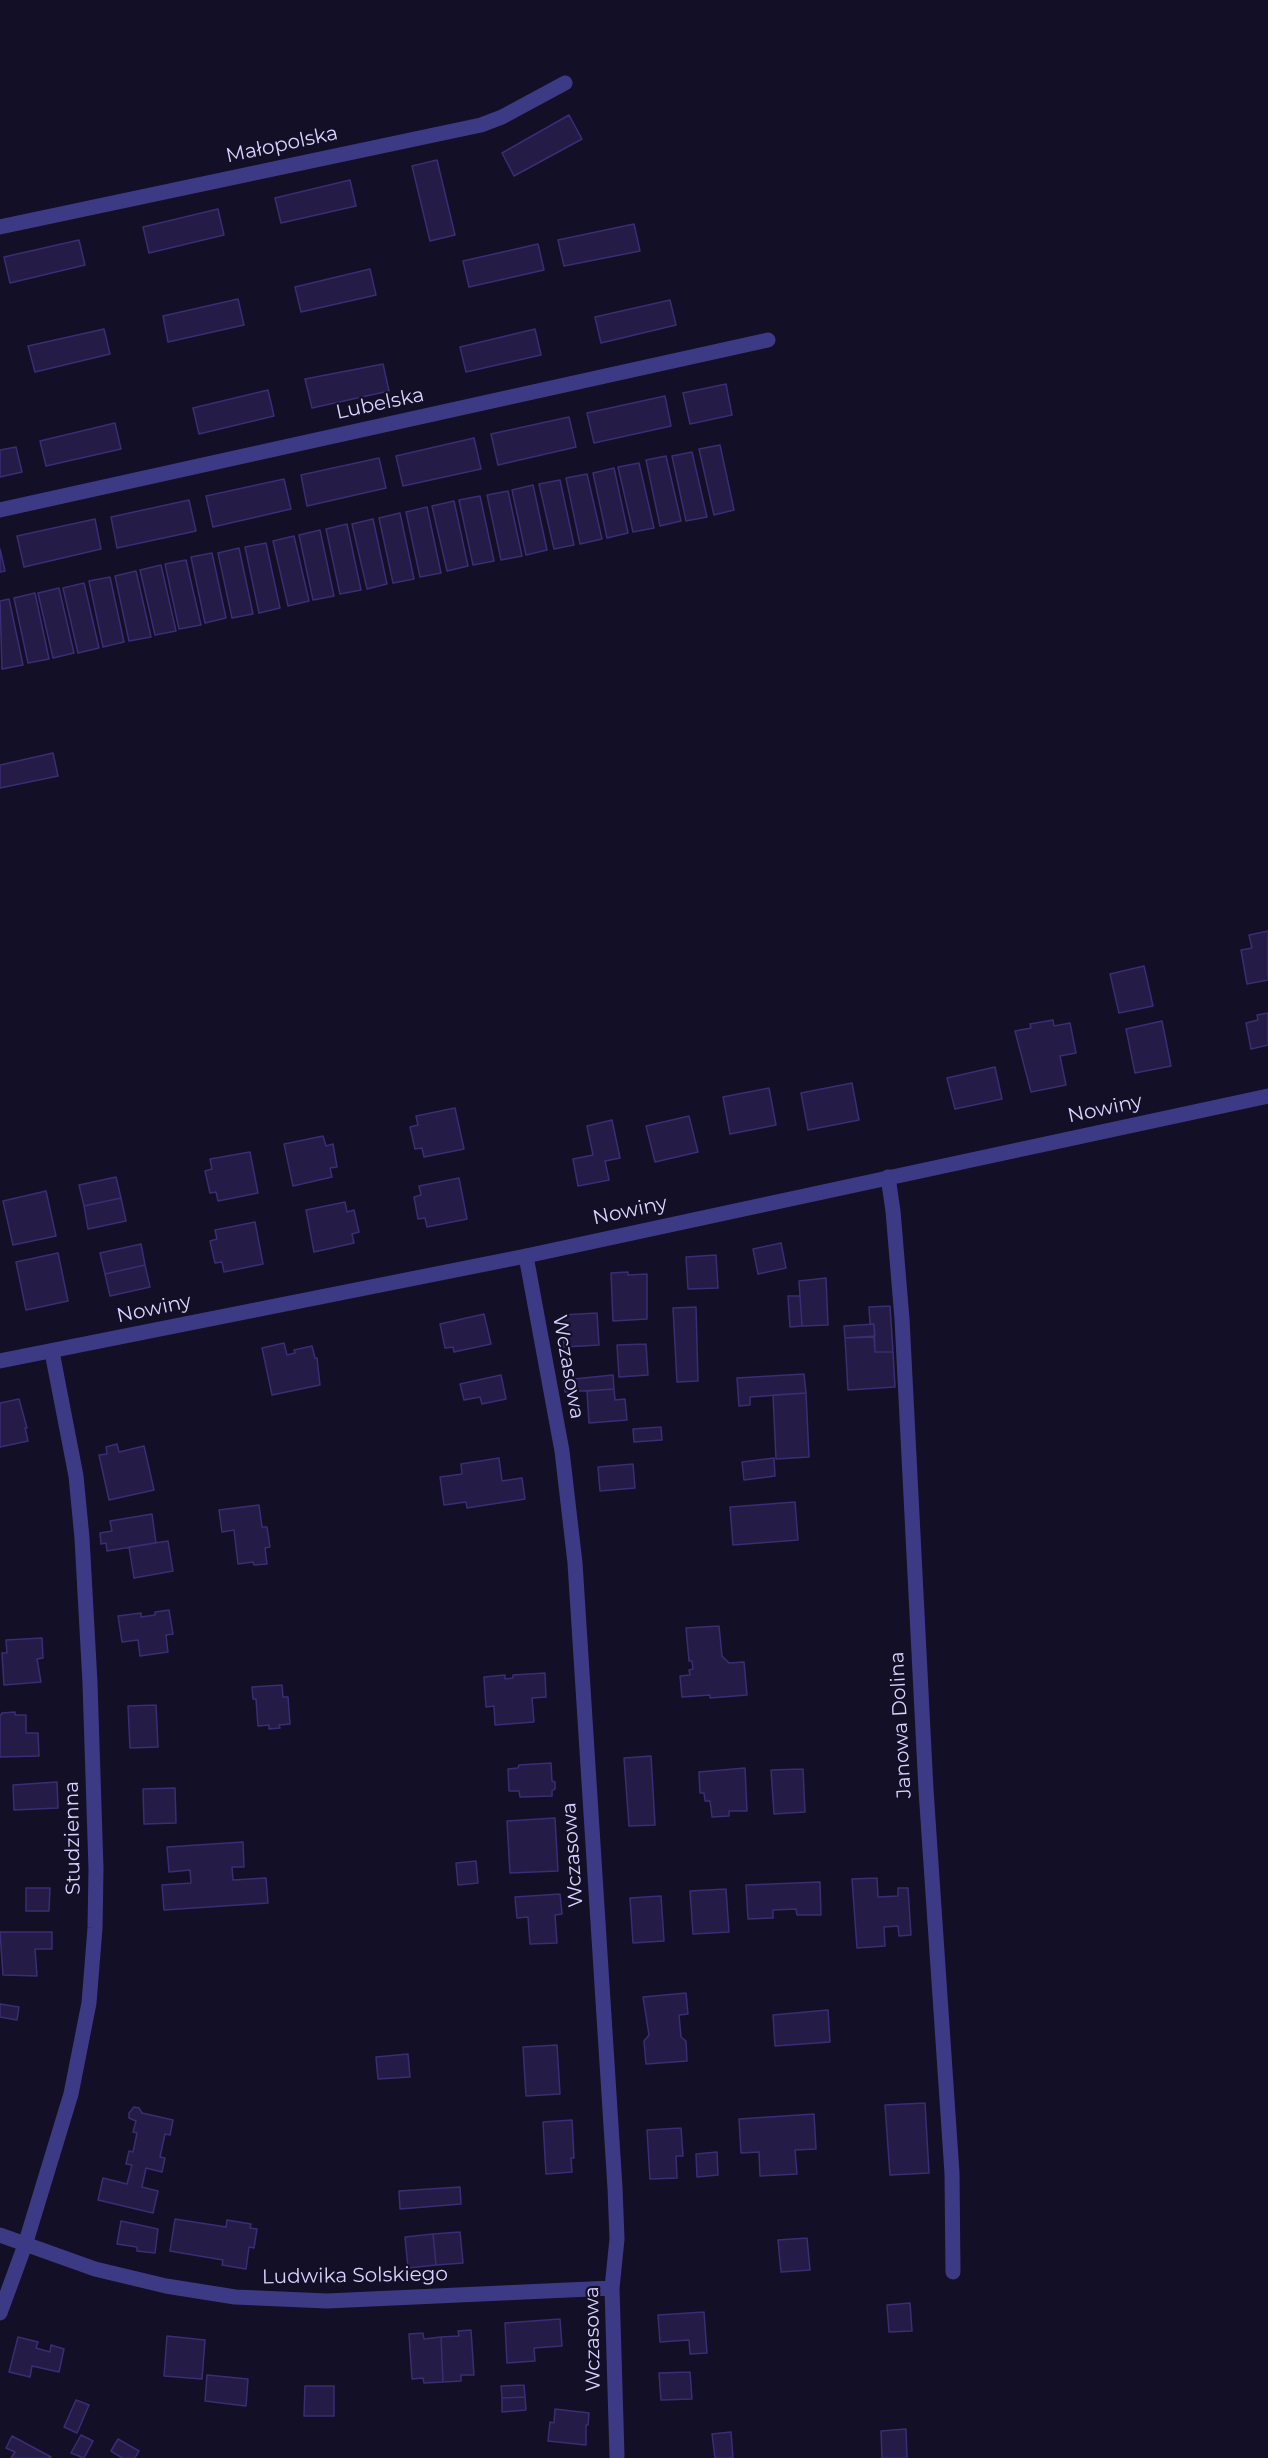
<!DOCTYPE html>
<html>
<head>
<meta charset="utf-8">
<style>
  body { margin:0 }
  canvas { display:block; background:#130f26 }
</style>
</head>
<body>
<canvas width="1268" height="2458"></canvas>
<script>
const context = document.querySelector('canvas').getContext('2d');
context.lineJoin = 'round';
function paint(path, color) {
  context.fillStyle = color;
  context.fill(path, 'evenodd');
}
function poly(rows) {
  const path = new Path2D();
  for (const r of rows) {
    path.moveTo(r[0], r[1]);
    for (let i = 2; i < r.length; i += 2) path.lineTo(r[i], r[i + 1]);
  }
  return path;
}
function strokePath(path, color, width, dash) {
  context.strokeStyle = color;
  context.lineWidth = width;
  context.lineCap = dash ? 'butt' : 'round';
  context.setLineDash(dash || []);
  context.stroke(path);
}
function label(font, color, halo, rows, align = 'center') {
  context.font = font + ' Montserrat,sans-serif';
  context.lineWidth = 4.5;
  context.setLineDash([]);
  context.textBaseline = 'middle';
  context.strokeStyle = halo;
  context.fillStyle = color;
  for (const [text, x, y, turn = 0] of rows) {
    context.save();
    context.translate(x, y);
    context.rotate((+turn || 0) * Math.PI / 180);
    context.textAlign = isNaN(turn) ? turn : align;
    if (halo) context.strokeText(text, 0, 0);
    context.fillText(text, 0, 0);
    context.restore();
  }
}
const building = poly([
  [569,115,582,139,514,176,502,153,569,115],
  [437,160,455,235,430,241,412,166,437,160],
  [350,180,356,206,281,223,275,198,350,180],
  [218,209,224,235,149,253,143,227,218,209],
  [634,224,640,251,564,266,558,240,634,224],
  [79,240,85,265,10,283,4,257,79,240],
  [538,244,544,270,469,287,463,261,538,244],
  [370,269,376,295,301,312,295,287,370,269],
  [238,299,244,325,168,342,163,316,238,299],
  [670,300,676,325,601,343,595,317,670,300],
  [104,329,110,354,35,372,28,346,104,329],
  [535,329,541,355,466,372,460,347,535,329],
  [383,364,389,391,312,408,305,379,383,364],
  [726,384,732,415,690,424,683,393,726,384],
  [268,390,274,416,199,434,193,408,268,390],
  [665,396,671,426,594,443,587,413,665,396],
  [569,417,576,447,498,465,491,434,569,417],
  [115,423,121,449,46,466,40,441,115,423],
  [474,438,481,469,403,486,396,456,474,438],
  [720,445,734,510,714,515,699,449,720,445],
  [16,447,22,472,0,477,0,450,16,447],
  [692,452,707,517,686,521,672,456,692,452],
  [666,456,681,521,660,526,646,460,666,456],
  [379,458,386,488,307,506,301,475,379,458],
  [639,463,654,528,633,532,618,467,639,463],
  [614,468,628,533,607,538,593,473,614,468],
  [587,474,602,539,580,544,566,478,587,474],
  [284,479,291,509,213,527,206,496,284,479],
  [560,480,574,545,554,549,539,484,560,480],
  [533,485,547,550,526,555,512,490,533,485],
  [508,491,522,556,501,560,487,495,508,491],
  [480,496,494,561,473,565,459,500,480,496],
  [189,500,196,531,117,548,111,517,189,500],
  [454,501,468,566,447,571,432,506,454,501],
  [427,507,441,573,420,577,406,512,427,507],
  [400,513,414,579,393,583,379,518,400,513],
  [95,519,101,549,24,567,17,536,95,519],
  [373,519,387,584,367,589,352,524,373,519],
  [347,524,361,590,340,594,326,529,347,524],
  [320,530,334,596,313,600,299,535,320,530],
  [294,536,309,601,288,606,273,541,294,536],
  [266,543,280,608,259,613,245,547,266,543],
  [239,548,253,614,232,618,218,553,239,548],
  [0,549,5,571,0,572,0,549],
  [212,553,226,618,205,623,191,557,212,553],
  [186,560,201,625,179,629,165,564,186,560],
  [161,565,176,631,155,635,140,570,161,565],
  [136,571,151,637,129,641,115,576,136,571],
  [110,577,124,642,103,647,89,581,110,577],
  [84,583,99,648,78,653,63,588,84,583],
  [59,588,74,653,53,658,38,593,59,588],
  [35,593,49,659,28,663,14,598,35,593],
  [9,599,23,665,2,669,0,601,9,599],
  [53,753,58,776,0,788,0,765,53,753],
  [1268,931,1268,980,1247,984,1241,950,1252,948,1249,935,1268,931],
  [1144,966,1153,1006,1119,1013,1110,974,1144,966],
  [1268,1013,1268,1045,1251,1049,1246,1023,1258,1020,1257,1015,1268,1013],
  [1053,1020,1054,1026,1070,1023,1076,1053,1060,1056,1066,1085,1031,1092,1015,1031,1031,1028,1030,1024,1053,1020],
  [1162,1021,1171,1066,1135,1073,1126,1029,1162,1021],
  [995,1067,1002,1099,955,1109,947,1078,995,1067],
  [852,1083,859,1120,808,1130,801,1093,852,1083],
  [769,1088,776,1125,730,1134,723,1097,769,1088],
  [455,1108,464,1149,424,1157,422,1148,415,1149,410,1127,418,1125,416,1116,455,1108],
  [689,1116,698,1152,655,1162,646,1126,689,1116],
  [612,1120,620,1158,605,1161,609,1180,578,1186,573,1159,593,1155,587,1126,612,1120],
  [323,1136,326,1146,333,1144,337,1167,330,1168,332,1177,293,1186,284,1144,323,1136],
  [250,1152,258,1193,218,1201,216,1192,210,1193,205,1171,212,1169,210,1159,250,1152],
  [116,1177,121,1198,84,1206,79,1185,116,1177],
  [459,1178,467,1219,427,1227,425,1218,418,1219,414,1197,421,1195,419,1186,459,1178],
  [46,1191,56,1236,13,1245,3,1201,46,1191],
  [121,1198,126,1221,88,1229,84,1206,121,1198],
  [345,1202,347,1212,354,1210,359,1232,352,1234,354,1243,314,1252,306,1210,345,1202],
  [255,1222,263,1264,224,1272,222,1262,215,1263,210,1241,217,1239,215,1230,255,1222],
  [781,1243,786,1268,758,1274,753,1249,781,1243],
  [141,1244,145,1265,105,1274,100,1253,141,1244],
  [58,1253,68,1301,26,1310,16,1262,58,1253],
  [716,1255,718,1288,688,1289,686,1257,716,1255],
  [145,1265,150,1287,110,1296,105,1274,145,1265],
  [628,1272,628,1275,647,1274,647,1319,613,1321,611,1273,628,1272],
  [826,1278,828,1325,802,1326,799,1281,826,1278],
  [788,1296,800,1296,802,1326,790,1327,788,1296],
  [890,1306,893,1352,875,1352,874,1324,870,1324,869,1307,890,1306],
  [696,1307,698,1381,677,1382,673,1308,696,1307],
  [597,1313,599,1345,564,1347,562,1315,597,1313],
  [484,1314,491,1344,454,1352,453,1347,445,1348,440,1324,484,1314],
  [874,1324,875,1336,845,1338,844,1326,874,1324],
  [874,1337,875,1352,893,1352,895,1387,848,1390,845,1338,874,1337],
  [284,1343,287,1355,295,1353,294,1350,312,1346,315,1358,317,1358,320,1385,272,1395,262,1348,284,1343],
  [646,1344,648,1375,619,1377,617,1345,646,1344],
  [804,1374,806,1393,750,1397,750,1405,739,1406,737,1378,804,1374],
  [501,1375,506,1399,482,1404,480,1397,464,1400,460,1384,501,1375],
  [613,1375,614,1389,565,1392,564,1380,613,1375],
  [614,1389,615,1400,625,1399,627,1420,589,1423,587,1391,614,1389],
  [806,1393,809,1457,776,1459,773,1395,806,1393],
  [19,1399,27,1428,25,1428,28,1441,0,1447,0,1403,19,1399],
  [661,1427,662,1440,634,1442,633,1429,661,1427],
  [117,1444,119,1452,144,1446,154,1490,109,1500,99,1455,107,1454,106,1447,117,1444],
  [499,1458,502,1481,522,1478,525,1499,467,1508,466,1502,444,1505,440,1477,462,1474,461,1464,499,1458],
  [774,1458,775,1476,744,1480,742,1462,774,1458],
  [633,1464,635,1488,600,1491,598,1467,633,1464],
  [795,1502,798,1540,733,1545,730,1507,795,1502],
  [259,1505,262,1527,267,1527,270,1547,265,1548,267,1564,254,1565,253,1562,238,1564,234,1530,222,1532,219,1510,259,1505],
  [152,1514,156,1543,107,1551,106,1543,101,1544,100,1533,112,1531,110,1521,152,1514],
  [168,1541,173,1571,134,1578,129,1547,168,1541],
  [169,1610,173,1634,166,1635,168,1652,140,1656,138,1640,122,1642,118,1616,141,1613,141,1617,155,1615,155,1612,169,1610],
  [719,1626,722,1656,729,1663,744,1662,747,1695,710,1698,710,1695,682,1697,680,1676,690,1675,689,1670,693,1669,692,1661,689,1661,686,1628,719,1626],
  [42,1638,43,1658,37,1659,41,1682,4,1685,2,1653,7,1653,6,1640,42,1638],
  [545,1673,546,1697,532,1698,534,1722,495,1725,494,1706,486,1707,484,1677,505,1675,505,1679,513,1678,513,1675,545,1673],
  [282,1685,283,1697,288,1697,290,1724,279,1725,280,1728,269,1729,269,1725,258,1726,256,1699,253,1699,252,1687,282,1685],
  [156,1705,158,1747,130,1748,128,1706,156,1705],
  [15,1712,15,1715,26,1715,26,1733,38,1733,39,1756,0,1757,0,1716,2,1713,15,1712],
  [651,1756,655,1825,629,1826,624,1758,651,1756],
  [551,1763,552,1781,555,1782,555,1789,552,1791,552,1796,520,1797,519,1791,509,1791,508,1769,518,1768,519,1765,551,1763],
  [745,1768,747,1811,729,1811,729,1816,712,1817,710,1801,705,1801,704,1793,700,1793,699,1772,745,1768],
  [803,1769,805,1812,774,1814,771,1770,803,1769],
  [57,1782,58,1808,14,1810,13,1785,57,1782],
  [175,1788,176,1823,144,1824,143,1789,175,1788],
  [555,1818,558,1871,510,1873,507,1821,555,1818],
  [243,1842,244,1867,232,1867,233,1880,266,1878,268,1903,164,1910,162,1885,191,1883,190,1870,169,1872,167,1847,243,1842],
  [476,1861,478,1883,458,1885,456,1863,476,1861],
  [877,1878,878,1897,898,1896,898,1888,908,1888,911,1935,899,1936,898,1926,884,1927,885,1946,857,1948,852,1879,877,1878],
  [820,1882,821,1915,797,1915,796,1909,773,1910,773,1918,748,1919,746,1885,820,1882],
  [26,1888,50,1888,49,1911,26,1911,26,1888],
  [726,1889,729,1932,693,1934,690,1891,726,1889],
  [560,1894,562,1914,555,1915,557,1943,530,1944,528,1917,517,1918,515,1897,560,1894],
  [661,1896,664,1941,633,1943,630,1898,661,1896],
  [0,1932,52,1932,52,1949,35,1949,37,1976,3,1975,0,1932],
  [686,1993,688,2014,679,2015,681,2037,686,2041,687,2061,646,2064,644,2041,649,2035,643,1997,686,1993],
  [0,2004,19,2007,17,2020,0,2017,0,2004],
  [828,2010,830,2042,775,2046,773,2015,828,2010],
  [557,2045,560,2094,526,2096,523,2047,557,2045],
  [408,2054,410,2077,378,2079,376,2057,408,2054],
  [925,2103,929,2173,890,2175,885,2105,925,2103],
  [134,2107,139,2108,142,2113,173,2120,170,2135,165,2134,160,2157,165,2158,162,2172,146,2168,142,2187,158,2191,153,2213,98,2200,103,2178,127,2184,132,2165,126,2164,129,2151,133,2152,137,2133,133,2132,136,2121,129,2118,129,2113,134,2107],
  [814,2114,816,2149,795,2150,797,2174,760,2176,759,2152,741,2153,739,2119,814,2114],
  [572,2120,574,2158,571,2158,572,2172,546,2174,543,2122,572,2120],
  [681,2128,683,2156,676,2156,677,2178,650,2179,647,2130,681,2128],
  [717,2152,718,2175,697,2177,696,2154,717,2152],
  [460,2187,461,2204,400,2209,399,2191,460,2187],
  [175,2219,226,2227,227,2220,251,2224,250,2228,257,2229,254,2248,249,2247,246,2269,222,2265,223,2260,170,2251,175,2219],
  [121,2221,158,2229,155,2253,137,2251,137,2247,117,2244,121,2221],
  [460,2232,463,2263,436,2265,433,2234,460,2232],
  [433,2234,436,2265,408,2268,405,2237,433,2234],
  [807,2238,810,2270,781,2272,778,2240,807,2238],
  [910,2303,912,2331,889,2332,887,2305,910,2303],
  [704,2312,707,2353,690,2354,689,2340,660,2342,658,2315,704,2312],
  [560,2319,562,2346,534,2348,535,2361,507,2363,505,2323,560,2319],
  [471,2330,474,2375,461,2375,461,2381,443,2382,441,2337,459,2336,458,2331,471,2330],
  [423,2333,424,2339,441,2337,443,2382,424,2383,423,2378,412,2379,409,2334,423,2333],
  [167,2336,205,2340,202,2379,164,2376,167,2336],
  [18,2337,38,2342,36,2348,50,2352,51,2345,64,2349,59,2372,32,2366,30,2377,9,2372,18,2337],
  [690,2372,692,2399,661,2400,659,2373,690,2372],
  [207,2375,248,2379,246,2406,205,2401,207,2375],
  [524,2385,525,2397,502,2398,501,2386,524,2385],
  [305,2386,334,2386,334,2416,304,2416,305,2386],
  [525,2397,526,2410,502,2412,502,2398,525,2397],
  [76,2400,89,2405,77,2433,64,2427,76,2400],
  [555,2409,589,2413,588,2425,586,2425,586,2445,548,2441,550,2422,554,2423,555,2409],
  [906,2429,907,2458,882,2458,881,2431,906,2429],
  [731,2432,733,2458,715,2458,712,2434,731,2432],
  [81,2435,93,2441,84,2458,71,2453,81,2435],
  [12,2436,51,2457,50,2458,11,2458,15,2452,6,2448,12,2436],
  [118,2439,139,2451,135,2458,122,2458,111,2451,118,2439]
]);
paint(building, '#241b47');
strokePath(building, '#3b2d73', 1.5);
strokePath(poly([
  [0,227,481,125,502,117,565,83],
  [0,510,768,340],
  [888,1177,893,1211,902,1319,926,1790,952,2173,953,2272],
  [526,1256,562,1451,575,1563,615,2188,617,2239,612,2288,617,2456],
  [0,1361,526,1256,1268,1096],
  [0,2235,95,2269,166,2286,235,2297,327,2301,612,2288],
  [0,2313,25,2245,71,2094,89,2003,95,1928,96,1869,90,1683,82,1538,76,1476,52,1352]
]), '#3d3a85', 15);
label('20px', '#d9d4ff', '#130f26', [
  ["Małopolska",282,145,-12],
  ["Lubelska",380,404,-12],
  ["Nowiny",1105,1109,-12],
  ["Nowiny",630,1211,-12],
  ["Nowiny",154,1309,-12],
  ["Wczasowa",568,1367,80],
  ["Janowa Dolina",901,1725,-93],
  ["Studzienna",73,1838,-91],
  ["Wczasowa",573,1855,-94],
  ["Ludwika Solskiego",355,2276,-1],
  ["Wczasowa",593,2339,-91]
]);
</script>
</body>
</html>
